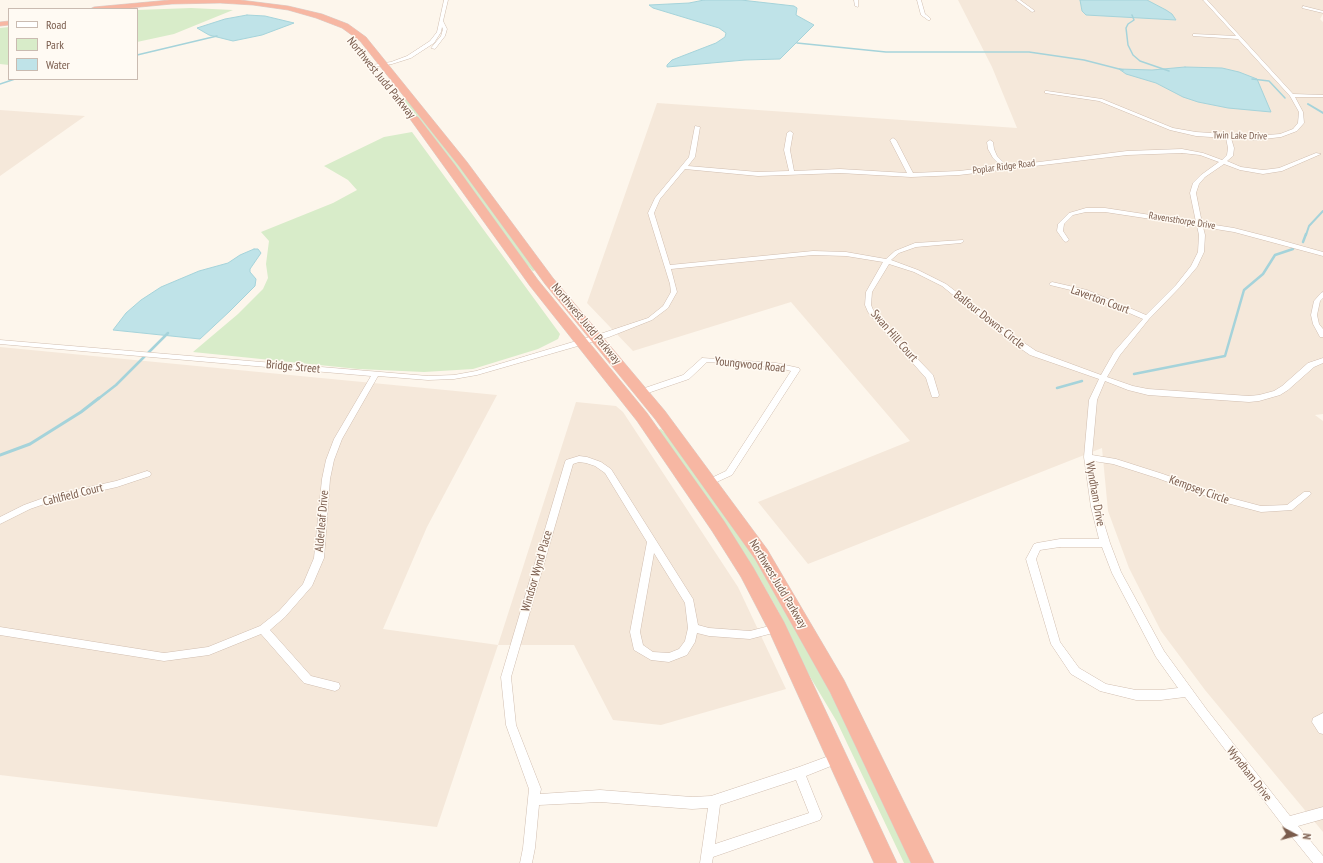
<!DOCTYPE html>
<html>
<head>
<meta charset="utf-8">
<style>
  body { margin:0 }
  #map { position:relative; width:1323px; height:863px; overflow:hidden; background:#fdf6ec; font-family:"PT Sans Narrow",sans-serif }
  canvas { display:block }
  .legend { position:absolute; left:8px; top:8px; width:130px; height:72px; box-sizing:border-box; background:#fffaf3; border:1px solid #cabbb1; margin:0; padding:5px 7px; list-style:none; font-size:12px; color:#7a5c4d }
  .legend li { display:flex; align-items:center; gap:8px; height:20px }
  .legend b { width:20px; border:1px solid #cabbb1 }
  .north { position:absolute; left:1275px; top:815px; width:40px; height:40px; -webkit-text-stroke:3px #fffaf3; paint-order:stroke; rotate:97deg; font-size:11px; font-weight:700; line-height:16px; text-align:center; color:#7a5c4d }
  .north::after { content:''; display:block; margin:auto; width:14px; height:18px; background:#7a5c4d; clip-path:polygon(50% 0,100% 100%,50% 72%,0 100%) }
</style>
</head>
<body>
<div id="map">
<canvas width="1323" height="863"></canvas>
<ul class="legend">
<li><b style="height:5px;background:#fff"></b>Road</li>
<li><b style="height:11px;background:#d8ecc9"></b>Park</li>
<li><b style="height:11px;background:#bfe3e8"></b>Water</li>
</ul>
<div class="north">N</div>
</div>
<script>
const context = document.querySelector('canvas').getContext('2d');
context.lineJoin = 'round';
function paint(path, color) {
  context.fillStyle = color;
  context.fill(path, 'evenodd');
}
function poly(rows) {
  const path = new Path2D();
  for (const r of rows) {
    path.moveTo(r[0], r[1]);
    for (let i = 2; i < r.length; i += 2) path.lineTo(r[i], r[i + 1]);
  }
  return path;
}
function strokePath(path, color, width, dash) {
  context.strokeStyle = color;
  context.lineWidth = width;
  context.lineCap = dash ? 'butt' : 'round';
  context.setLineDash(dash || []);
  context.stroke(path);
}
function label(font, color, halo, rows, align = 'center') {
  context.font = font + ' "PT Sans Narrow",sans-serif';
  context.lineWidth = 3;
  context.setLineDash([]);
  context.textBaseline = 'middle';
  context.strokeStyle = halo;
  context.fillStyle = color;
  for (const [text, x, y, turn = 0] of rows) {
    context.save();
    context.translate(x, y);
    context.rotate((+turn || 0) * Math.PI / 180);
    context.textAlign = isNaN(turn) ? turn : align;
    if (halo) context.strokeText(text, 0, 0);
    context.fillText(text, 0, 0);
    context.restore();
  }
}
paint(poly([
  [958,0,1323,0,1323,14,1320,19,1323,22,1323,414,1315,415,1323,421,1323,832,1205,690,1161,631,1129,568,1108,511,1102,448,808,564,758,502,910,441,791,302,633,351,587,303,657,103,1017,128,992,67],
  [0,110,85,116,0,176],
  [0,347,497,395,427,527,383,629,498,645,576,402,616,406,623,412,738,587,786,689,661,725,613,720,574,645,498,645,437,827,0,775]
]), '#f5e8da');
paint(poly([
  [191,8,233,10,174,34,137,42,137,10],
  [9,27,9,65,0,64,0,28],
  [403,99,406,99,412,105,464,171,536,270,533,271,524,262,434,139],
  [412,132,560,334,558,339,538,349,473,369,424,372,358,369,193,352,238,314,263,289,268,278,266,264,269,241,261,232,333,203,357,190,348,180,324,166,384,137],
  [661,429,674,442,757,560,818,667,914,863,904,863,837,722,806,670,778,611,761,581,745,555,657,430]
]), '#d8ecc9');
const water = poly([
  [704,0,741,0,794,6,797,8,796,15,814,25,780,59,745,60,667,67,667,65,672,60,716,43,725,37,726,33,719,28,653,8,649,5,689,3,704,0],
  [1080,0,1147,0,1166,10,1172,14,1176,20,1086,15,1082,11,1080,0],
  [247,15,265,16,294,23,262,35,233,41,209,35,197,28,225,19,247,15],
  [1185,67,1222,68,1239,72,1257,79,1271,112,1228,108,1198,102,1183,97,1156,83,1126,74,1119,69,1152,70,1185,67],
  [254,249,258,249,261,253,250,269,250,272,256,279,255,286,230,311,200,339,113,330,126,313,141,300,161,287,199,271,228,263,240,255,254,249]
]);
paint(water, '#bfe3e8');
strokePath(water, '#a5d3da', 1);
strokePath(poly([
  [1132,15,1134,20,1128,24,1126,28,1128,45,1133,55,1140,61,1169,71],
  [797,43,886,52,1029,52,1084,60,1123,70],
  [137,55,217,36],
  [1252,79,1269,81,1285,98],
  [0,84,15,79]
]), '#a5d3da', 1.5);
strokePath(poly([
  [1308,104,1323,113],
  [1306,235,1309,226,1323,211]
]), '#a5d3da', 2);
strokePath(poly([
  [1303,242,1306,234],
  [1134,374,1225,356,1244,290,1263,274,1275,255,1293,249],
  [1057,388,1082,381],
  [98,399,116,385,168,333]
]), '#a5d3da', 2.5);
strokePath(poly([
  [0,455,30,444,81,412,99,398]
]), '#a5d3da', 3);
const street = poly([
  [444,0,448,0,443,21,447,29,445,36,435,49,431,48,441,36,443,29,442,27,441,32,434,43,411,58,392,64,372,67,372,65,391,62,407,56,430,41,437,32,444,0],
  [854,0,858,0,858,7,855,6,854,0],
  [917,0,921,0,925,14,930,18,930,20,928,20,921,15,917,0],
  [1016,0,1020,0,1035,11,1032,12,1016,0],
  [1203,0,1207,0,1293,94,1323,95,1323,97,1295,97,1303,112,1304,123,1297,131,1281,137,1255,140,1231,138,1234,148,1233,156,1227,161,1241,167,1263,170,1279,168,1316,153,1321,154,1282,171,1263,174,1240,170,1224,164,1205,177,1199,184,1196,193,1202,223,1234,228,1273,238,1323,252,1323,256,1234,232,1203,227,1205,235,1204,252,1197,267,1180,287,1149,319,1120,355,1107,377,1133,386,1148,389,1249,396,1259,395,1274,391,1282,386,1308,363,1323,358,1323,363,1314,367,1288,390,1280,395,1259,401,1249,402,1148,395,1128,390,1105,381,1097,400,1092,455,1116,459,1163,474,1227,497,1261,506,1287,505,1304,492,1310,492,1311,494,1292,510,1261,512,1223,502,1157,478,1113,464,1093,461,1099,507,1110,543,1121,572,1164,651,1207,710,1290,816,1323,807,1323,819,1298,826,1323,856,1323,863,1313,863,1284,827,1185,697,1161,700,1136,700,1100,691,1071,674,1051,644,1026,559,1034,544,1037,543,1060,539,1099,539,1091,507,1084,457,1089,400,1099,379,1030,355,1011,342,942,286,914,272,889,264,872,292,871,305,874,312,880,320,933,375,939,395,938,397,932,397,926,378,876,322,868,312,865,305,866,292,883,262,846,256,813,255,671,269,677,292,668,308,652,320,609,337,477,375,454,379,428,380,378,376,342,439,334,460,330,479,324,558,312,586,285,617,270,630,311,676,339,683,340,686,339,689,335,691,304,683,261,634,209,655,164,661,0,635,0,627,164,653,208,647,260,626,279,611,303,584,314,558,322,479,326,460,334,439,371,376,0,344,0,340,428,376,454,375,476,371,603,333,648,318,663,306,671,292,670,284,648,213,655,198,689,157,695,126,700,127,695,157,688,166,758,172,789,171,784,150,787,133,790,131,793,133,790,150,794,171,840,169,907,173,890,140,893,138,896,140,913,173,959,171,1001,166,993,158,988,149,987,142,990,140,993,142,994,149,997,156,1007,166,1127,151,1182,149,1203,153,1222,160,1227,155,1228,148,1226,138,1196,136,1170,130,1099,101,1045,93,1045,91,1047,91,1102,99,1173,128,1196,132,1255,136,1280,134,1293,129,1298,123,1299,112,1290,96,1238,39,1193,36,1193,34,1194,34,1236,36,1203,0],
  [1182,153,1200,155,1219,162,1201,175,1193,183,1190,193,1196,222,1105,208,1086,208,1069,213,1058,224,1057,231,1064,241,1066,242,1069,240,1063,231,1064,224,1073,215,1086,212,1105,212,1197,226,1199,235,1198,252,1191,266,1176,285,1146,315,1087,290,1052,282,1049,284,1050,285,1083,293,1143,319,1114,352,1101,375,1036,351,1017,338,946,284,918,270,891,260,899,253,916,247,961,243,964,241,963,240,915,243,895,251,886,259,846,252,813,251,670,265,654,213,660,199,685,169,758,176,840,173,911,177,959,175,1127,155,1182,153],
  [1060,547,1102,547,1112,573,1156,657,1178,688,1161,690,1136,690,1106,684,1079,668,1060,642,1036,559,1040,550,1060,547],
  [1303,6,1323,11,1323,13,1302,8,1303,6],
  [1323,292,1323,298,1320,301,1317,315,1319,324,1323,329,1323,337,1320,337,1313,324,1311,315,1314,301,1321,293,1323,292],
  [702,358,776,363,799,368,800,370,732,475,710,485,707,484,706,482,707,480,726,471,791,371,776,367,707,362,689,379,642,395,638,392,639,390,683,375,702,358],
  [579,456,587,457,601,462,611,469,693,599,698,625,709,628,750,631,777,624,780,625,782,628,780,631,777,632,750,639,709,636,697,633,695,642,687,655,669,662,651,660,634,650,630,632,647,542,605,473,595,466,586,463,579,462,573,464,511,677,516,725,541,789,540,794,600,790,692,797,711,796,799,767,837,753,841,754,843,758,841,762,806,776,822,816,820,820,713,857,712,863,700,863,708,808,692,809,600,802,539,805,535,848,532,863,520,863,523,848,529,789,506,725,501,677,565,462,566,460,579,456],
  [654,553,685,603,688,628,685,641,679,649,669,653,653,652,643,645,640,632,654,553],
  [796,780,809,813,715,844,720,805,796,780],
  [147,471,150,472,151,474,150,476,117,487,50,502,30,509,0,524,0,517,24,505,49,496,116,481,147,471],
  [1323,713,1323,734,1319,733,1312,722,1313,718,1323,713]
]);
const highway = poly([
  [170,0,240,0,288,6,322,14,348,24,366,37,467,162,553,278,665,411,767,549,844,680,934,863,911,863,830,692,755,559,655,419,545,284,459,166,360,41,342,28,316,18,288,10,253,5,220,3,172,4,119,9,90,9,94,7,170,0],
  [9,21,9,25,0,26,0,22,9,21],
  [415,116,418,117,455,165,538,280,647,413,724,521,753,567,784,622,897,863,874,863,769,631,741,577,712,531,637,421,530,286,410,119,415,116]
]);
strokePath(street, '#d1beb0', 1);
strokePath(highway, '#dad1cd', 1);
paint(street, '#fff');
paint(highway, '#f7b7a3');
label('10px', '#7a5c4d', '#fffaf3', [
  ["Twin Lake Drive",1240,136,1],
  ["Poplar Ridge Road",1004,167,-7],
  ["Ravensthorpe Drive",1182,221,9]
]);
label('12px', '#7a5c4d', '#fffaf3', [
  ["Northwest Judd Parkway",381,78,51],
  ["Laverton Court",1100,300,20],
  ["Balfour Downs Circle",989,320,38],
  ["Northwest Judd Parkway",586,324,50],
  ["Swan Hill Court",894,336,49],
  ["Youngwood Road",750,365,6],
  ["Bridge Street",293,367,5],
  ["Kempsey Circle",1199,490,20],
  ["Wyndham Drive",1095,494,80],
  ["Cahlfield Court",73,495,-14],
  ["Alderleaf Drive",322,521,-85],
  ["Windsor Wynd Place",537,571,-74],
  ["Northwest Judd Parkway",778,584,59],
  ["Wyndham Drive",1249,774,52]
]);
</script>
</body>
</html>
